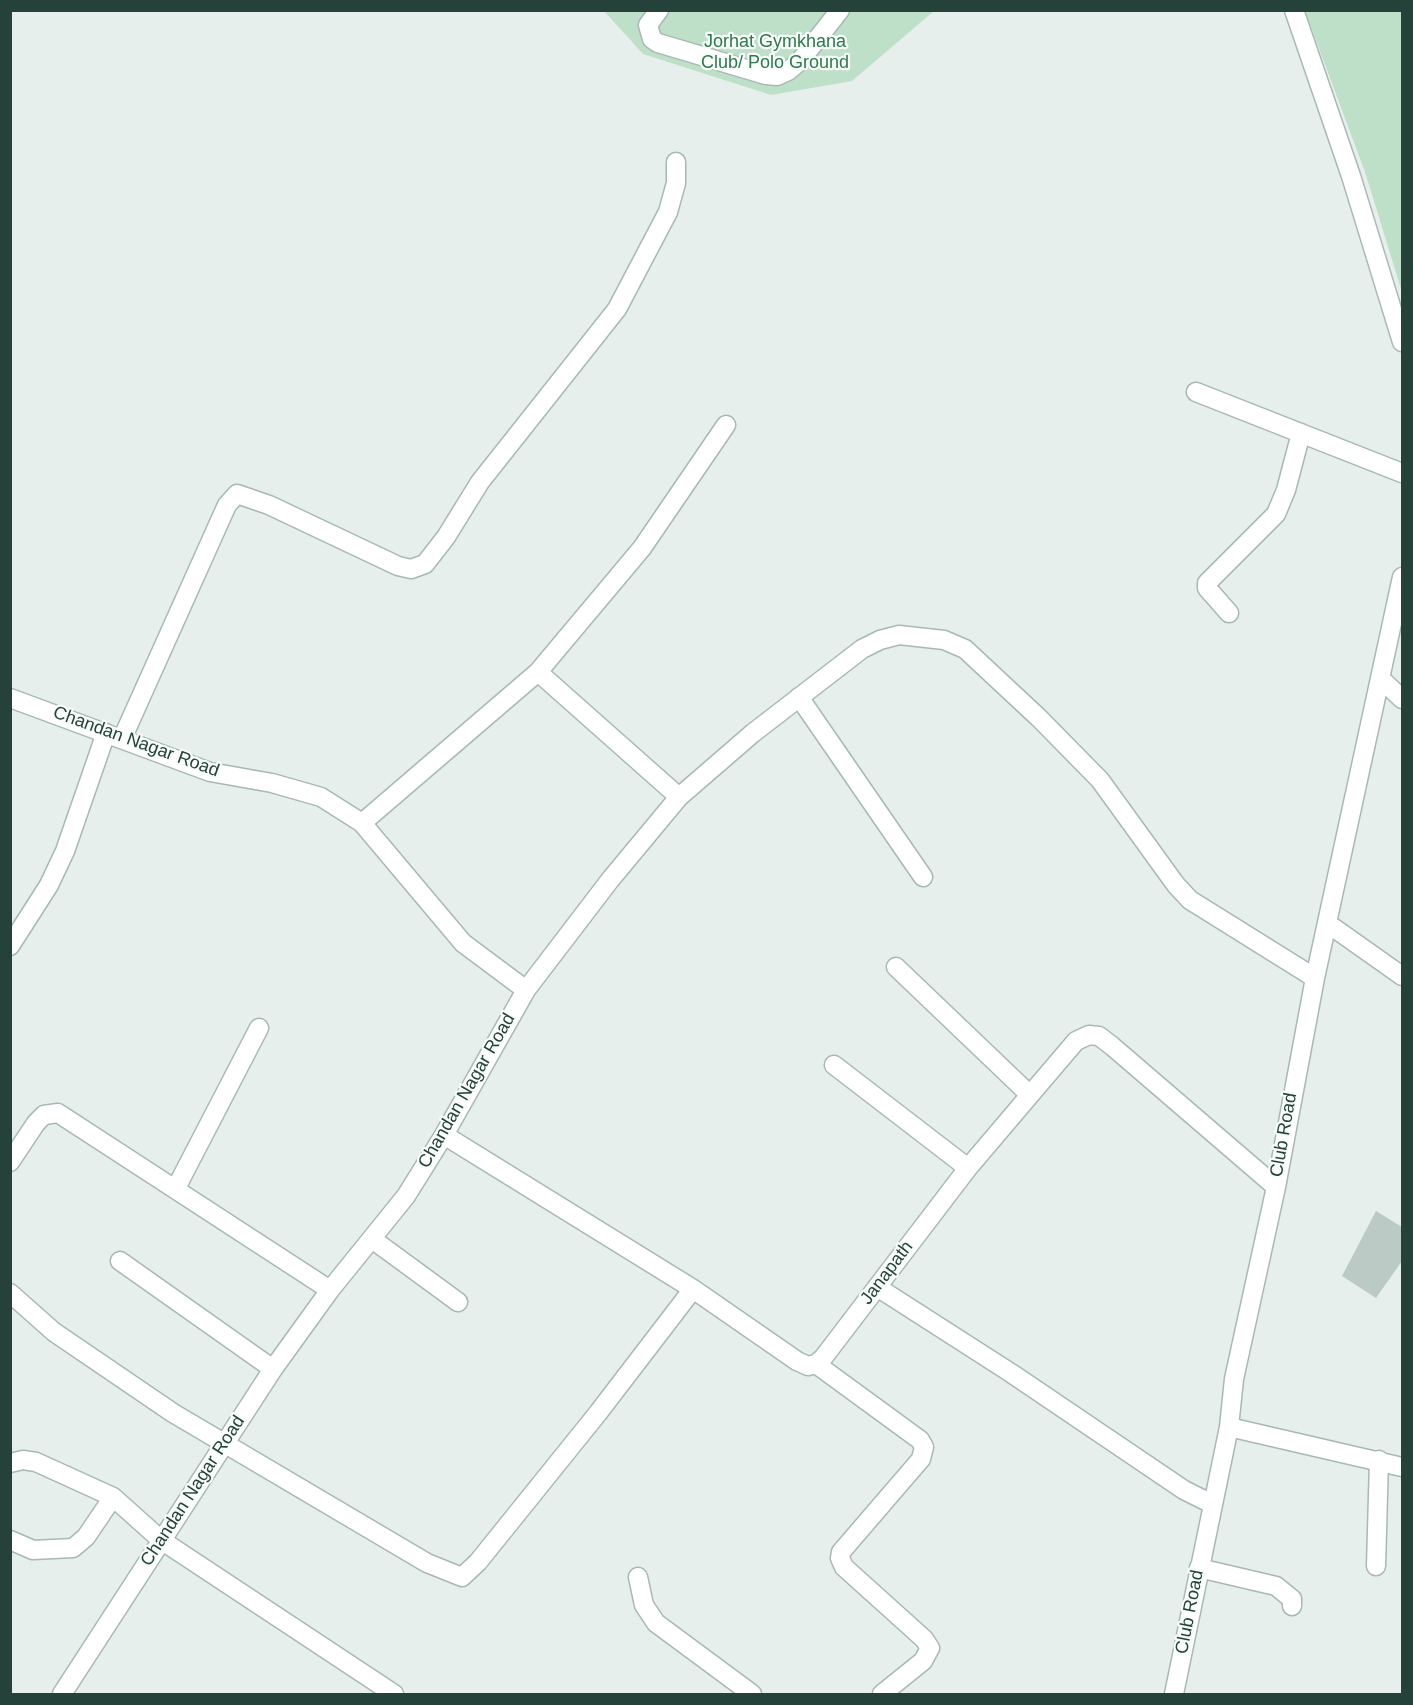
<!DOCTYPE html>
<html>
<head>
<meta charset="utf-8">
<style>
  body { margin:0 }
  #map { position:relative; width:1413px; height:1705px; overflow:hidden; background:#e6efeb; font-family:Helvetica,sans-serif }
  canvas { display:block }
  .frame { position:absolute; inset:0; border:12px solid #24423a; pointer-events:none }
</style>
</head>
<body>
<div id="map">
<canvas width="1413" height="1705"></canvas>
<div class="frame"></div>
</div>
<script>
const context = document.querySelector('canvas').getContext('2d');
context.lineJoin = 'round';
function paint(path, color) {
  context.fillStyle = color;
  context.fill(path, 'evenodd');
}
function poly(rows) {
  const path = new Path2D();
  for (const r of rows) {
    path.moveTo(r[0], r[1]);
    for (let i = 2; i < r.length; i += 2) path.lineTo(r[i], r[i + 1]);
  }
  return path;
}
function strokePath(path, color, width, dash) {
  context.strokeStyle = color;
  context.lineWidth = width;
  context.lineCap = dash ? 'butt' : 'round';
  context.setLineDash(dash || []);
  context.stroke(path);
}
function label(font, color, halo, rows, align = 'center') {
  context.font = font + ' Helvetica,sans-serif';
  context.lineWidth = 4.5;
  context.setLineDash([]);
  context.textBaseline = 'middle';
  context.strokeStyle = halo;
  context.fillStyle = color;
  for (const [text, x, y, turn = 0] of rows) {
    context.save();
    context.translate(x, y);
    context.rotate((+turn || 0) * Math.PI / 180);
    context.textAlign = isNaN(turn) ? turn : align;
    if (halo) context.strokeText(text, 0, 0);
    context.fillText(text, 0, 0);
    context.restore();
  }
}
paint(poly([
  [604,11,934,11,852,81,771,95,643,54],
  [1305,11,1402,11,1402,292,1365,172]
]), '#bfe0c8');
paint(poly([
  [1376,1211,1402,1227,1402,1261,1376,1298,1342,1276]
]), '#bbcac4');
const minor = poly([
  [659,10,648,25,652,39,658,43,766,75,777,76,788,71,800,61,840,10],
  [1294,10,1351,176,1402,342],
  [1196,392,1402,473],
  [1229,613,1207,588,1207,583,1276,514,1286,490,1301,433],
  [538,672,679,797],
  [1380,678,1402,699],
  [799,697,923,877],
  [10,698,210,772,272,783,321,797,362,823,463,943,526,990,444,1135,406,1196,330,1290,273,1369,62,1694],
  [122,739,227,505,237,494,269,505,398,566,411,569,425,564,446,537,480,482,617,309,668,212,676,183,676,162],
  [362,823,538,672,642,548,726,425],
  [1327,923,1402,976],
  [10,946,49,885,65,851,106,733],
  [896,967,1030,1095],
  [526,990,610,880,679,797,753,733,862,649,880,640,899,635,944,640,965,649,1039,718,1100,780,1176,885,1190,900,1315,978],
  [834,1065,968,1168],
  [444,1135,693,1289,797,1361,808,1366,816,1364,823,1358,968,1168,1030,1095,1076,1041,1089,1035,1099,1036,1112,1046,1276,1187],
  [10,1162,36,1123,44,1115,58,1113,330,1290],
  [176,1188,259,1028],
  [372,1239,458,1302],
  [120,1261,273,1369],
  [877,1287,1011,1373,1184,1490,1212,1504],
  [10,1293,54,1332,173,1413,427,1563,462,1577,478,1562,598,1413,693,1289],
  [816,1364,920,1440,924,1447,921,1459,841,1552,840,1558,844,1567,924,1639,930,1648,923,1661,882,1694],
  [1229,1427,1402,1467],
  [10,1463,23,1460,36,1462,113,1497,161,1540,394,1694],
  [10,1540,33,1550,73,1548,86,1537,113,1497],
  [1376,1566,1379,1460],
  [1199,1568,1276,1586,1292,1599,1292,1606],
  [638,1577,644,1605,656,1623,752,1694],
  [1174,1694,1229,1427,1234,1379,1276,1187,1315,978,1402,577]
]);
strokePath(minor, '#a8b8b2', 21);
strokePath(minor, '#fff', 18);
label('18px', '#2d7a4b', '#f7fbf9', [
  ["Jorhat Gymkhana",775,42],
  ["Club/ Polo Ground",775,63]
]);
label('18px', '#24423a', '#f7fbf9', [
  ["Chandan Nagar Road",136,742,20],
  ["Chandan Nagar Road",467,1091,-60],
  ["Club Road",1284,1135,-80],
  ["Janapath",887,1273,-53],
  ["Chandan Nagar Road",193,1491,-57],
  ["Club Road",1190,1612,-79]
]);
</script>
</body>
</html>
